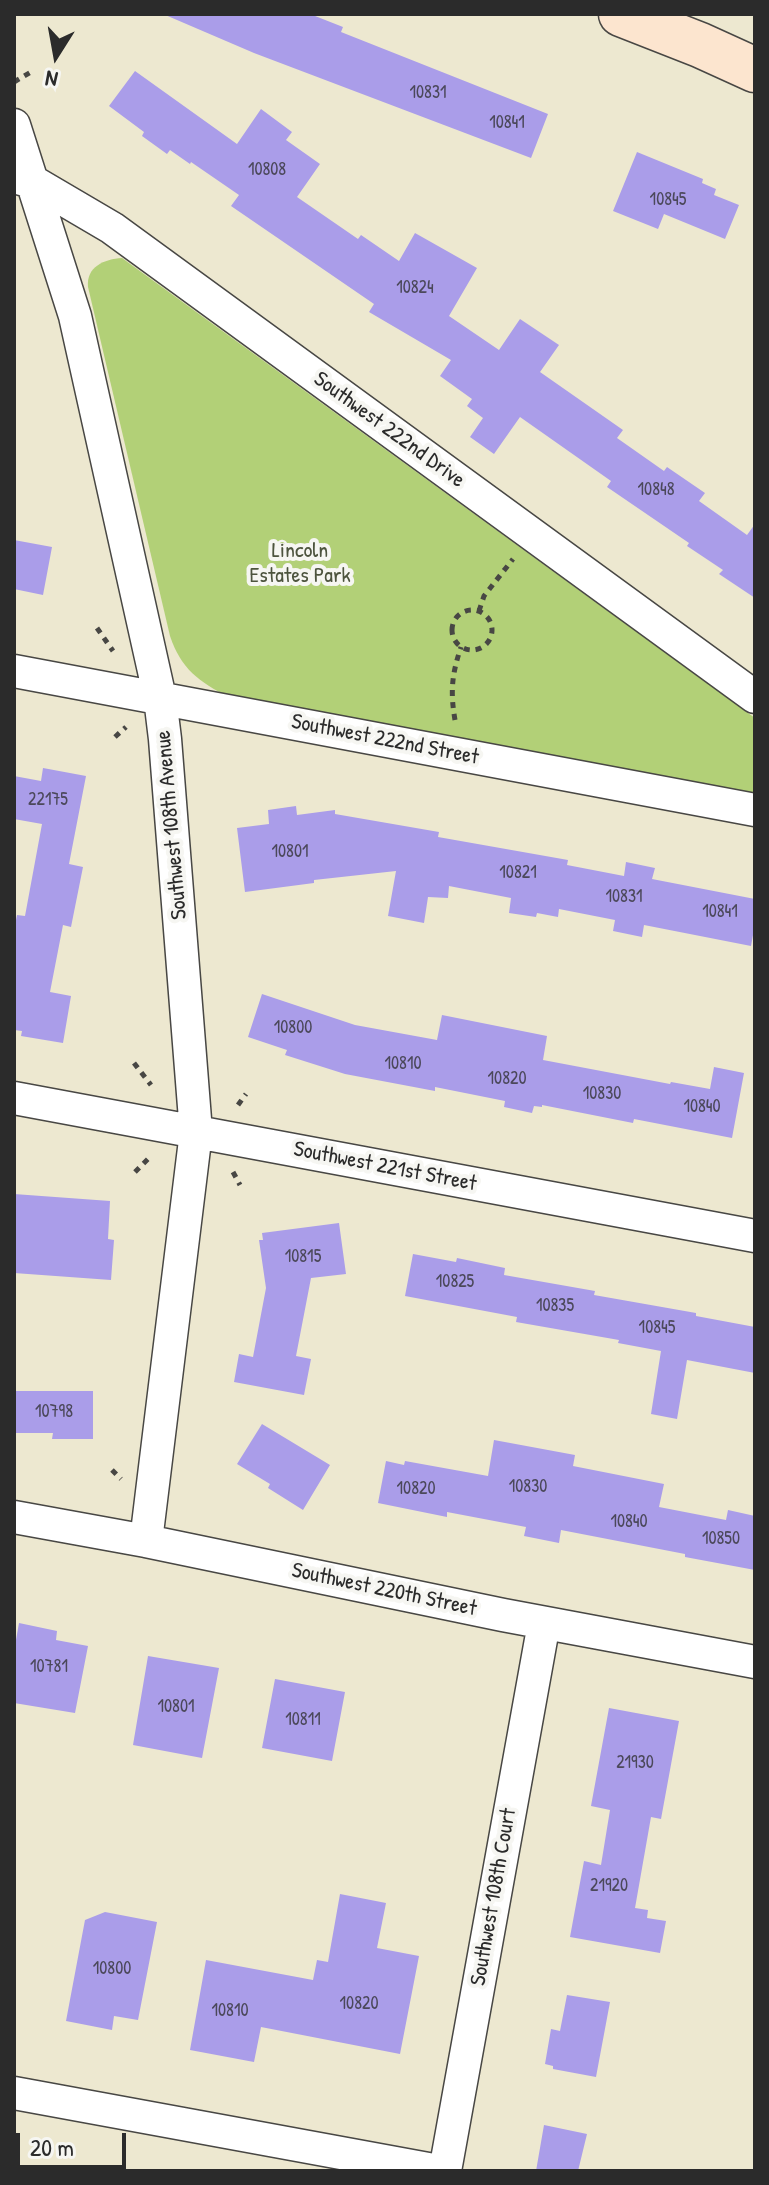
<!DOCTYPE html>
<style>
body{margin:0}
#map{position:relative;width:769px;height:2185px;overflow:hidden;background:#ede8d0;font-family:"Patrick Hand",sans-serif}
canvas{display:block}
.frame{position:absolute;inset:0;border:16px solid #2b2b2b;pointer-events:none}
.north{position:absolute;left:16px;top:16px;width:80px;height:80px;-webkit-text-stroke:6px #f6f6f2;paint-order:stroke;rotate:191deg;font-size:22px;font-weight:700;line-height:32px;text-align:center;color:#2b2b2b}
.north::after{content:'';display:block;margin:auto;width:28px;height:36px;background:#2b2b2b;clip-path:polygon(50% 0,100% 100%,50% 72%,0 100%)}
.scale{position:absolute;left:16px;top:2133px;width:110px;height:36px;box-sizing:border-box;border:4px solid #2b2b2b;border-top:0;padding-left:10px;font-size:24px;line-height:28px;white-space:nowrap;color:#2b2b2b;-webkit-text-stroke:6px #f6f6f2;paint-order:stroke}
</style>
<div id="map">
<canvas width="769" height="2185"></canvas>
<div class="frame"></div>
<div class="north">N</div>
<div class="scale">20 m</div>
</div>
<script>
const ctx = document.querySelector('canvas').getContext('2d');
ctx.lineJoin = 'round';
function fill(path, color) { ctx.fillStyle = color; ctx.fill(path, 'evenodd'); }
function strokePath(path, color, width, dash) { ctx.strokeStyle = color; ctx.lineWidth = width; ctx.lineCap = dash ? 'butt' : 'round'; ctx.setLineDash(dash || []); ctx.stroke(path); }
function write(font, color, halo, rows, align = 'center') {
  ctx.font = font + ' "Patrick Hand",sans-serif'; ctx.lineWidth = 8; ctx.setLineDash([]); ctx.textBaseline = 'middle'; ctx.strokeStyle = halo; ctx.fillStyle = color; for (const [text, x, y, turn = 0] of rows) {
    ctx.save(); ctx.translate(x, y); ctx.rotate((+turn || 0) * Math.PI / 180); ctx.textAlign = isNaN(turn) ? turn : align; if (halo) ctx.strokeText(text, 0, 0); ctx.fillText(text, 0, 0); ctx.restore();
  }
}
fill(new Path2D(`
 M 122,258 L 755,718 L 755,794 L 229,697 C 199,682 181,669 170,636 L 88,287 C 86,267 104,259 122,258 Z`), '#b2d077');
fill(new Path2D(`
 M 163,14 L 310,14 L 343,27 L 341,32 L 548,114 L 531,158 L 254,53 Z
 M 135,71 L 237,144 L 261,109 L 292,132 L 286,140 L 320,164 L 297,197 L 358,239 L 361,235 L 399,261 L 415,233 L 477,268 L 449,316 L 499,350 L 520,319 L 559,345 L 540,372 L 623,430 L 617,438 L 664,471 L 667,467 L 705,493 L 699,501 L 747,535 L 755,524 L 755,598 L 719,574 L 723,570 L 687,546 L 689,543 L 607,487 L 611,481 L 520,417 L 494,454 L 470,437 L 483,418 L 467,406 L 472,399 L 440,376 L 451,360 L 369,312 L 374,304 L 231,206 L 239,195 L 191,162 L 190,164 L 170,150 L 167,154 L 142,136 L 144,132 L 109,106 Z
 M 637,152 L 703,179 L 702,183 L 716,189 L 714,195 L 739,205 L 725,239 L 664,214 L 658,229 L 613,211 Z
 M 14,540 L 52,547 L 43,595 L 14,589 Z
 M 43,768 L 86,776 L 69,864 L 83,867 L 71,927 L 63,925 L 50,992 L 71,996 L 63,1043 L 21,1036 L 22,1031 L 14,1030 L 14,930 L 17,915 L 25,916 L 42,824 L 14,819 L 14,776 L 41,781 Z
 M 296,806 L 297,815 L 335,810 L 335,814 L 439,832 L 438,837 L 568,860 L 567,865 L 624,876 L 626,862 L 655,868 L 652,879 L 755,899 L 755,924 L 751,946 L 644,925 L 642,937 L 613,931 L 615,920 L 559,909 L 558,917 L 537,913 L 536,917 L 509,913 L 511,898 L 449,886 L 448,898 L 428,897 L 424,923 L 388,916 L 396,871 L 314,880 L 314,883 L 245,892 L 237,828 L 269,824 L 268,810 Z
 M 262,994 L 355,1025 L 437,1040 L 442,1015 L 547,1036 L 543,1060 L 670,1084 L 671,1082 L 710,1089 L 714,1067 L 744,1073 L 732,1138 L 634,1119 L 633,1123 L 542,1105 L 542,1107 L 534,1106 L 532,1113 L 504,1107 L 505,1101 L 435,1087 L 435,1091 L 345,1074 L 285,1055 L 287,1050 L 248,1037 Z
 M 14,1194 L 110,1201 L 108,1239 L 114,1240 L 111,1280 L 14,1273 Z
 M 339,1223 L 346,1274 L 311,1278 L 296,1356 L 311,1359 L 304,1395 L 234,1382 L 239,1354 L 253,1357 L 266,1288 L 259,1240 L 263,1240 L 262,1233 Z
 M 413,1254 L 456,1262 L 457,1258 L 505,1268 L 504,1275 L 595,1291 L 594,1295 L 696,1313 L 696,1316 L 755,1327 L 755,1373 L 687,1360 L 677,1419 L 651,1414 L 661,1351 L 618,1343 L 619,1340 L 516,1322 L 517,1317 L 405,1296 Z
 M 14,1391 L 93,1391 L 93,1439 L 52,1439 L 53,1433 L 14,1433 Z
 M 262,1424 L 330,1465 L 303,1510 L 268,1488 L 270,1484 L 237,1464 Z
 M 494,1440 L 575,1455 L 573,1466 L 664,1484 L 659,1507 L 726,1520 L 728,1510 L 755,1516 L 755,1570 L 685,1557 L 685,1554 L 561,1530 L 559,1543 L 524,1536 L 526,1527 L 447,1512 L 447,1517 L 378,1503 L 386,1461 L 404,1465 L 405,1461 L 488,1476 Z
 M 19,1623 L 57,1631 L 56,1640 L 88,1646 L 75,1713 L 14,1703 L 14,1651 Z
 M 148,1656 L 219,1668 L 202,1758 L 133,1745 Z
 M 275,1679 L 345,1692 L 332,1761 L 262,1748 Z
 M 609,1708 L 679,1721 L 661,1819 L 651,1817 L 635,1908 L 648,1910 L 647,1918 L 666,1921 L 660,1953 L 570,1937 L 584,1861 L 601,1865 L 610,1810 L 591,1806 Z
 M 340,1894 L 386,1903 L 377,1948 L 419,1956 L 400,2054 L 261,2027 L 254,2062 L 190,2050 L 206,1960 L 313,1980 L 317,1960 L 328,1962 Z
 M 105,1912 L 157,1922 L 138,2020 L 114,2016 L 112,2030 L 66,2021 L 85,1920 Z
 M 567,1995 L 610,2002 L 596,2077 L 553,2069 L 553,2066 L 545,2064 L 551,2029 L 560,2031 Z
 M 544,2125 L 587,2134 L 578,2171 L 536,2171 Z`), '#aa9de9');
const street = new Path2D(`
 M 14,125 L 75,316 L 160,698 L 165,739 L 196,1132 L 146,1541
 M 21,179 L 32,181 L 112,228 L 755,697
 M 14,671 L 755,810
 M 14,1098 L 755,1236
 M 14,1517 L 146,1541 L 503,1615 L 755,1662
 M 14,2093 L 439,2171
 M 445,2171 L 544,1623`);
const secondary = new Path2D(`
 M 621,14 L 700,45 L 755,70`);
strokePath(street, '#484744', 35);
strokePath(secondary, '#484744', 47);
strokePath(new Path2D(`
 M 14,82 L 31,72
 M452 630a20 20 0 1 1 40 0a20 20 0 1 1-40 0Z
 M 479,611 L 484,596 L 513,559
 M 97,628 L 113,651
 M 455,720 C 450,691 452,674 461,647
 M 115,737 L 126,727
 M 134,1063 L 151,1085
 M 238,1105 L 246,1094
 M 135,1172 L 148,1159
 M 233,1172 L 240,1185
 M 112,1470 L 121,1479`), '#484744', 5, [6, 6]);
strokePath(street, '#fff', 32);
strokePath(secondary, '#fce5cf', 44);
write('18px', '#4b485a', null, [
 ["10831",428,93],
 ["10841",507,123],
 ["10808",267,170],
 ["10845",668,200],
 ["10824",415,288],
 ["10848",656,490],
 ["22175",48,800],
 ["10801",290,852],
 ["10821",518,873],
 ["10831",624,897],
 ["10841",720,912],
 ["10800",293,1028],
 ["10810",403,1064],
 ["10820",507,1079],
 ["10830",602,1094],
 ["10840",702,1107],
 ["10815",303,1257],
 ["10825",455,1282],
 ["10835",555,1306],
 ["10845",657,1328],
 ["10798",54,1412],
 ["10830",528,1487],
 ["10820",416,1489],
 ["10840",629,1522],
 ["10850",721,1539],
 ["10781",49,1667],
 ["10801",176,1707],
 ["10811",303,1720],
 ["21930",635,1763],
 ["21920",609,1886],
 ["10800",112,1969],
 ["10820",359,2004],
 ["10810",230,2011]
]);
write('22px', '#2b2b2b', '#f6f6f2', [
 ["Southwest 222nd Drive",389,430,36],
 ["Southwest 222nd Street",385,740,11],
 ["Southwest 108th Avenue",172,825,-95],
 ["Southwest 221st Street",385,1167,11],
 ["Southwest 220th Street",384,1590,12],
 ["Southwest 108th Court",494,1897,-80]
]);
write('22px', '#4d543e', '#f6f6f2', [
 ["Lincoln",300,551],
 ["Estates Park",300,576]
]);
</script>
